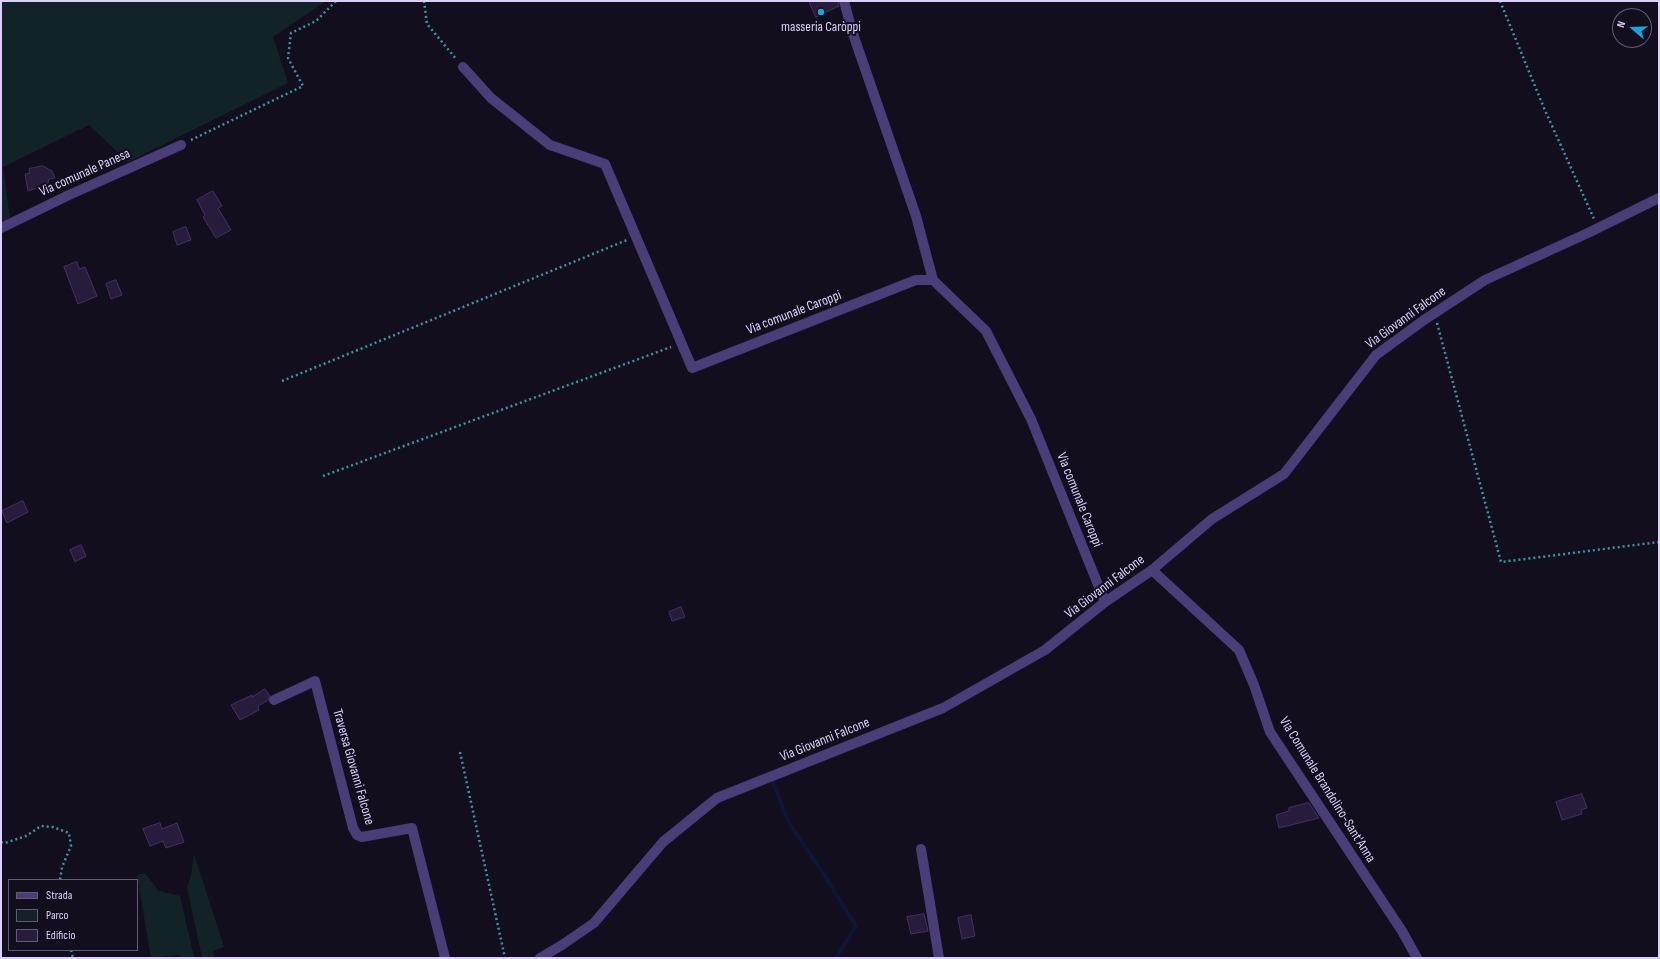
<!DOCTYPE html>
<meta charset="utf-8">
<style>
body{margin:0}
#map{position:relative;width:1660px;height:959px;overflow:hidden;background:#130e1d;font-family:"Sofia Sans Condensed",sans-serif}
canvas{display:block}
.frame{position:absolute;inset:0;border:2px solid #dccffa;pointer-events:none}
.legend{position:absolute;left:8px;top:879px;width:130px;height:72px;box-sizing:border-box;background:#130e1d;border:1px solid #635b75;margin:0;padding:5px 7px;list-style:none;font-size:12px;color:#dccffa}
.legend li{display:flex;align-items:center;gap:8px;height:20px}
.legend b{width:20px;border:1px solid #635b75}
.north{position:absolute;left:1612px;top:8px;width:40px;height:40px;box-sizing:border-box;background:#130e1d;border:1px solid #635b75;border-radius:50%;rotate:289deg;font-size:11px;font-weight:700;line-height:16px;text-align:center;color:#dccffa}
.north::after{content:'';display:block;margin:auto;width:14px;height:18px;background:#15a5e0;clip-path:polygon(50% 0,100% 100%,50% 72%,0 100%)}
</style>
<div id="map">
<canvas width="1660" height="959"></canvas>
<div class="frame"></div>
<ul class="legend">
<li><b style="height:5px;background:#4a3d78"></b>Strada</li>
<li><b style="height:11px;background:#112327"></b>Parco</li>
<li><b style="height:11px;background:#281c3c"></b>Edificio</li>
</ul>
<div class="north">N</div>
</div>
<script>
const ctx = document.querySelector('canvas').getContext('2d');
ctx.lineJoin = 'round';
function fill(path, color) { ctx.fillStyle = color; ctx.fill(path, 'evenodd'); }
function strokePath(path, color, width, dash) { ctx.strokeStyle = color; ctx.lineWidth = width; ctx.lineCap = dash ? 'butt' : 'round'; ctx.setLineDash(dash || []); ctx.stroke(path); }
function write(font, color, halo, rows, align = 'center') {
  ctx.font = font + ' "Sofia Sans Condensed",sans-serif'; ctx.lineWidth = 4; ctx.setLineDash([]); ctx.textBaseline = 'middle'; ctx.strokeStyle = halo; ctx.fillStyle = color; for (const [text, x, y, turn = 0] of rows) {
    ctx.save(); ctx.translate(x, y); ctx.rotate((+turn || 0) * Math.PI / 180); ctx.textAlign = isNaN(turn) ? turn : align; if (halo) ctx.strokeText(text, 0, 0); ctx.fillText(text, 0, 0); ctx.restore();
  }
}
fill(new Path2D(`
 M 1,1 L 326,1 L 273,37 L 288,83 L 128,162 L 89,125 L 3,167 L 10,218 L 1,222 Z
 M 194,854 L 224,947 L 213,951 L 214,958 L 202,958 L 187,888 L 191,875 Z
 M 145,873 L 159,891 L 180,896 L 194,957 L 180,958 L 179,955 L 151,958 L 137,875 Z`), '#112327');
strokePath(new Path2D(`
 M 773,782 L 789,823 L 823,873 L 856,926 L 836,958`), '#0d1437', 4);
const building = new Path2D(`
 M 809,1 L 838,1 L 839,6 L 816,17 Z
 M 43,166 L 52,171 L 55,178 L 49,179 L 46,190 L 37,188 L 28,191 L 25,174 L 30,173 L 29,169 Z
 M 213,191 L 222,206 L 218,208 L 231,230 L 216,238 L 203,217 L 205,215 L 197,200 Z
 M 186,227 L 191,240 L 177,245 L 173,232 Z
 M 77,262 L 79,269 L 85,267 L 97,296 L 78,304 L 64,267 Z
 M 116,280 L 122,295 L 111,299 L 106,284 Z
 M 23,501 L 28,512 L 7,523 L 2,511 Z
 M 81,545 L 86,556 L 75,562 L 70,550 Z
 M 681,607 L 685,617 L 672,621 L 669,612 Z
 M 265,689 L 270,696 L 268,700 L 258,706 L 259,710 L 240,720 L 231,705 L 252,695 L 252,697 Z
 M 1582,794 L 1587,808 L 1581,810 L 1582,814 L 1562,820 L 1556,802 Z
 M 1309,803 L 1319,818 L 1279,828 L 1276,815 L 1289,811 L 1289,808 Z
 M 160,823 L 162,829 L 177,823 L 184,842 L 166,848 L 163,841 L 150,846 L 143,829 Z
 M 924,914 L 928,931 L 911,934 L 907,917 Z
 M 971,915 L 975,936 L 962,939 L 958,918 Z`);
fill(building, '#281c3c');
strokePath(building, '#453066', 1);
strokePath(new Path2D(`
 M 424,1 L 427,24 L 457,60
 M 1500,1 L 1544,108 L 1594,219
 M 191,140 L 303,86 L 288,58 L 291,33 L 316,21 L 336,1
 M 1437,323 L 1501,562 L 1659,542
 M 282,381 L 627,240
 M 323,476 L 671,347
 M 460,752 L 505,958
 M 1,842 L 5,843 L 26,836 L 41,826 L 53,827 L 69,833 L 71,846 L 62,867 L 60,880
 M 71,950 L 73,958`), '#3897a5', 2.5, [2, 3]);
strokePath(new Path2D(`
 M 844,1 L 852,31 L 916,216 L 933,280
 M 463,67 L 491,98 L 550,145 L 605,164 L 692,368 L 916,280 L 933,280 L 986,331 L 1031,419 L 1105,602
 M 1,228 L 69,195 L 181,145
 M 1152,570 L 1239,650 L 1254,685 L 1270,732 L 1402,931 L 1417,958
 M 274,700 L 315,681 L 353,828 L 357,835 L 362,837 L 412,828 L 445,958
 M 921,849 L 939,958
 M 540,958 L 562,945 L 594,923 L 663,842 L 717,798 L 943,708 L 1045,650 L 1105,602 L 1152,570 L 1212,519 L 1284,474 L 1376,355 L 1424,320 L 1485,280 L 1590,232 L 1659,198`), '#4a3d78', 10);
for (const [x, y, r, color] of [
 [821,12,4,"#15a5e0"]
]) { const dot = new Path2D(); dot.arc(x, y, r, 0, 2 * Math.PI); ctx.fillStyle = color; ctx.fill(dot); strokePath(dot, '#130e1d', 1.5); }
write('14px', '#dccffa', '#130e1d', [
 ["masseria Caròppi",821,27]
]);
write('14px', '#dccffa', '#130e1d', [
 ["Via comunale Panesa",85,173,-24],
 ["Via comunale Caroppi",794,313,-21],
 ["Via Giovanni Falcone",1406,318,-36],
 ["Via comunale Caroppi",1079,500,68],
 ["Via Giovanni Falcone",1105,587,-37],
 ["Via Giovanni Falcone",825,740,-22],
 ["Traversa Giovanni Falcone",353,767,74],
 ["Via Comunale Brandolino-Sant'Anna",1327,790,58]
]);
</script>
